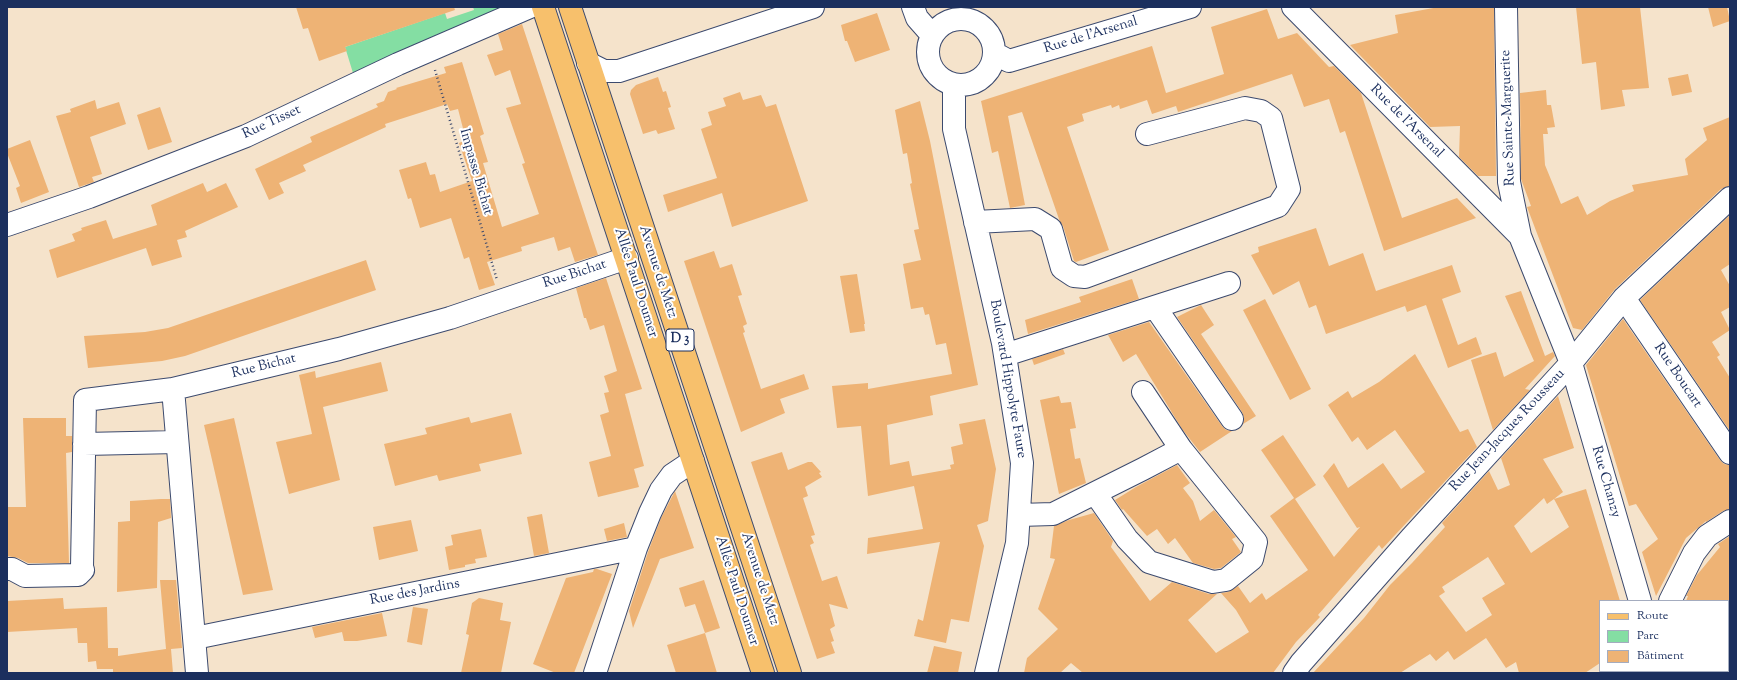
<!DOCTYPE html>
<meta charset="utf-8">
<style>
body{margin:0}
#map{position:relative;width:1737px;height:680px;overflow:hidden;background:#f5e3cb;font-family:"Sorts Mill Goudy",serif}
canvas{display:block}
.frame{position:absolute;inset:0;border:8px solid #1b2f5e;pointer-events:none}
.legend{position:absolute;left:1599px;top:600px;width:130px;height:72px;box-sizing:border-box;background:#fff;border:1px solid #a4acbf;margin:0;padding:5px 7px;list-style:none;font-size:12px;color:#1b2f5e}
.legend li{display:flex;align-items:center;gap:8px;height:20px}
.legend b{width:20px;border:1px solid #a4acbf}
</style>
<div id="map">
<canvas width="1737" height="680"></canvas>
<div class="frame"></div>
<ul class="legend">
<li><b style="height:5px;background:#f7c06c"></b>Route</li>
<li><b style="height:11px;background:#84dea3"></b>Parc</li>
<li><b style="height:11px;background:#eeb375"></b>Bâtiment</li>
</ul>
</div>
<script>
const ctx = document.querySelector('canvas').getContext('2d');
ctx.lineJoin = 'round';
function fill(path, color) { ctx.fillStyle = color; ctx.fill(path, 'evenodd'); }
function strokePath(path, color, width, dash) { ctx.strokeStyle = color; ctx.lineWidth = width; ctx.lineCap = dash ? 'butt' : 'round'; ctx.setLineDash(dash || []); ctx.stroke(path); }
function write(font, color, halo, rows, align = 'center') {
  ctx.font = font + ' "Sorts Mill Goudy",serif'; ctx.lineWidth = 4; ctx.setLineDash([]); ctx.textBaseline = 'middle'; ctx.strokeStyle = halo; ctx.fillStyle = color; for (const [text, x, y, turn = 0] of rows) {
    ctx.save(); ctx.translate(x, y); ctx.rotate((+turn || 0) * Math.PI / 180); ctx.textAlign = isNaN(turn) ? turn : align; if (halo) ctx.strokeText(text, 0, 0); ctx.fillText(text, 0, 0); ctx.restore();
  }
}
fill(new Path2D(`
 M 473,7 L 509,7 L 353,73 L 345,47 L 445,13 L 447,19 L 474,10 Z`), '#84dea3');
fill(new Path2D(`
 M 296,7 L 454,7 L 455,10 L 345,47 L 347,51 L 319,61 L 308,28 L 303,29 Z
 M 1439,7 L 1494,7 L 1496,176 L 1478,176 L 1459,157 L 1460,126 L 1430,127 L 1350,45 L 1398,33 L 1395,15 Z
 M 1576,7 L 1640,7 L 1649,88 L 1622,90 L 1625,106 L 1601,110 L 1596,62 L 1582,64 Z
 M 1708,7 L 1727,7 L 1730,21 L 1713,27 Z
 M 1267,9 L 1278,39 L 1297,33 L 1329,67 L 1334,66 L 1361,93 L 1402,218 L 1457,198 L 1476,218 L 1384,251 L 1345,131 L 1340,133 L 1329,99 L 1304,107 L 1292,74 L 1178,112 L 1176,106 L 1152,114 L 1147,100 L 1120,109 L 1119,105 L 1112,108 L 1111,105 L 1082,114 L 1084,121 L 1067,127 L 1109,250 L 1076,262 L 1074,261 L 1063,226 L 1060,222 L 1022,112 L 1008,116 L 1025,205 L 1010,208 L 998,151 L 992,153 L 981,101 L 1152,46 L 1166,93 L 1224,74 L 1211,27 Z
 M 877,13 L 890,50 L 855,62 L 847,41 L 845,41 L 841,25 Z
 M 522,24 L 598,255 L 575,262 L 570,247 L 558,251 L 554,237 L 521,247 L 522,251 L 487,262 L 495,285 L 479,290 L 469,257 L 464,259 L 451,218 L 420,228 L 411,198 L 408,199 L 399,170 L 426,162 L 430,175 L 435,174 L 440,192 L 472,181 L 459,143 L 466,140 L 458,109 L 450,111 L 447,104 L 385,124 L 386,127 L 303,165 L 306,171 L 279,183 L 284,193 L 269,200 L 255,169 L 312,142 L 310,137 L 378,107 L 376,104 L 384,101 L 388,92 L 397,89 L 396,88 L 446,73 L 444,67 L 462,62 L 484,134 L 480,136 L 488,162 L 483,163 L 502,227 L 539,214 L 522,164 L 525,163 L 506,108 L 521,104 L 510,70 L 495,76 L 487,55 L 503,50 L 498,34 Z
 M 1688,74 L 1692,92 L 1672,96 L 1668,78 Z
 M 658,77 L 663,92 L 666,91 L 671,107 L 668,108 L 675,129 L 658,134 L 656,130 L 643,134 L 630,94 L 631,90 L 636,85 Z
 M 1546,90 L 1547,105 L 1551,105 L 1555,127 L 1547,128 L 1548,134 L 1543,134 L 1545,165 L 1561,204 L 1578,196 L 1587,215 L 1610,201 L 1634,191 L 1632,185 L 1688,175 L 1685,159 L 1707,140 L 1703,128 L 1730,117 L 1730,186 L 1721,189 L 1615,289 L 1582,330 L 1573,328 L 1527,207 L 1531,206 L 1521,179 L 1520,93 Z
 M 740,92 L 743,100 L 761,95 L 766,107 L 776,104 L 808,201 L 732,227 L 722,193 L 668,212 L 663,195 L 717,178 L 701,129 L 712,125 L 708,112 L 726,106 L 723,98 Z
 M 95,100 L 97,109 L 119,102 L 126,124 L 90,137 L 102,174 L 92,177 L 94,182 L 79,187 L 56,116 L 71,112 L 70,109 Z
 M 920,101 L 930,141 L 978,385 L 930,396 L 933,415 L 887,425 L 890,465 L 909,461 L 912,476 L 951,469 L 950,465 L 954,464 L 951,447 L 963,444 L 959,424 L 985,419 L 996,469 L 988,521 L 977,525 L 984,546 L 969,622 L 951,619 L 946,643 L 914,636 L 918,619 L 923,621 L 940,542 L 867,554 L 868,538 L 923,529 L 914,486 L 868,496 L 861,426 L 837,428 L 832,386 L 868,383 L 868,389 L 952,374 L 946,343 L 936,345 L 929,314 L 925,315 L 923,307 L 911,309 L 903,264 L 921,260 L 914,230 L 919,229 L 910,184 L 912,183 L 907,153 L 903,154 L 895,110 Z
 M 160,107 L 172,142 L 148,150 L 137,115 Z
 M 30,140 L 49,192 L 21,203 L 16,188 L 20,186 L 7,153 L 7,149 Z
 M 203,183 L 207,192 L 226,183 L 238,207 L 185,231 L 187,237 L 177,240 L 182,257 L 152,266 L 146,248 L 57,278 L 49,250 L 75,241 L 72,234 L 82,230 L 81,228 L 106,220 L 113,239 L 157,225 L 151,205 Z
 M 1730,215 L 1730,264 L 1721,270 L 1730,286 L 1730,307 L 1721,312 L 1730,330 L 1712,342 L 1720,355 L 1717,357 L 1730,378 L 1730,431 L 1640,300 Z
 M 1316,228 L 1329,266 L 1363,253 L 1376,291 L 1452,265 L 1461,292 L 1442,299 L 1458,345 L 1476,337 L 1482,354 L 1448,368 L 1426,305 L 1407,312 L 1405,306 L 1326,334 L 1316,305 L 1309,308 L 1299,281 L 1273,295 L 1251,255 L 1259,252 L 1258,247 Z
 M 714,251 L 720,268 L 732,264 L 742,295 L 738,296 L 747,324 L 743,326 L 745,332 L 743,333 L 761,389 L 804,374 L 809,389 L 780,399 L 785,413 L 741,432 L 684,261 Z
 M 366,260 L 376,290 L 185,356 L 162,361 L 88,368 L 84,336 L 145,332 L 168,328 Z
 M 857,274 L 865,324 L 864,324 L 865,331 L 850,333 L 840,276 Z
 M 606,278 L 642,389 L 625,394 L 644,466 L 634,469 L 639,487 L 598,497 L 589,462 L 611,456 L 600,415 L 609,412 L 604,393 L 609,392 L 604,376 L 617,371 L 604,325 L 590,330 L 586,318 L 584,318 L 576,288 Z
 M 1132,279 L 1139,299 L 1028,334 L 1025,320 L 1081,302 L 1079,297 Z
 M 1521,291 L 1545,356 L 1553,352 L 1555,356 L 1525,389 L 1530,390 L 1493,430 L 1471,360 L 1496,352 L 1504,377 L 1534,361 L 1505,296 Z
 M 1265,299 L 1311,389 L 1290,400 L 1243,310 Z
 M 1201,305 L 1214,325 L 1201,334 L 1256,416 L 1243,424 L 1244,418 L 1242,412 L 1177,317 Z
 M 1623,319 L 1720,460 L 1724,464 L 1730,465 L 1730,509 L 1723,511 L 1706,522 L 1706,521 L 1686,538 L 1656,596 L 1642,552 L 1658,539 L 1636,504 L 1629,506 L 1586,365 Z
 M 1149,322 L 1222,426 L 1226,430 L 1232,431 L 1200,452 L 1182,429 L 1136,354 L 1123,362 L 1108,335 Z
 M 1063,349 L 1065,354 L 1034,365 L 1032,359 Z
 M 1415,354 L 1460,432 L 1468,429 L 1477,447 L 1382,549 L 1379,545 L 1318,615 L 1320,617 L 1296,642 L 1273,673 L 1083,673 L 1071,663 L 1060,673 L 1024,673 L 1027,658 L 1058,629 L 1038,609 L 1055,559 L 1050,558 L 1054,526 L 1069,520 L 1094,513 L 1113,541 L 1111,547 L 1150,601 L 1172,582 L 1209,594 L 1217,594 L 1188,620 L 1216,653 L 1249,632 L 1236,610 L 1221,593 L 1228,592 L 1238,586 L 1250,603 L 1262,593 L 1266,600 L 1308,570 L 1270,516 L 1294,498 L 1261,450 L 1283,435 L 1316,485 L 1295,499 L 1334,557 L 1360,527 L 1357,528 L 1323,476 L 1334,463 L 1348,488 L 1383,463 L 1401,489 L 1425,472 L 1395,430 L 1367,450 L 1358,437 L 1352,442 L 1328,405 L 1348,391 L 1352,398 L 1379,382 Z
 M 381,362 L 388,391 L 323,407 L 340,480 L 289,494 L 276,442 L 312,434 L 299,375 L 315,371 L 316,378 Z
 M 1059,396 L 1061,403 L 1071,402 L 1076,428 L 1070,429 L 1075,459 L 1080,458 L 1086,483 L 1059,494 L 1040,400 Z
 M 1558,396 L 1574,448 L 1543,459 L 1563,492 L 1554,499 L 1586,489 L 1620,601 L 1600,601 L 1600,663 L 1585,673 L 1519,673 L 1516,662 L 1506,668 L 1486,638 L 1454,660 L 1448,651 L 1436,661 L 1430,654 L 1400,673 L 1313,673 L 1364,618 L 1390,585 L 1412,563 L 1445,527 L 1442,523 L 1489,471 L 1498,490 L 1510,485 L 1501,458 ZM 1544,498 L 1547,504 L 1554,499 L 1569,527 L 1531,553 L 1514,526 ZM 1488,557 L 1505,584 L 1482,598 L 1492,615 L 1466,632 L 1439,596 L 1445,592 L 1442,587 Z
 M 511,413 L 522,454 L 479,464 L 481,471 L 439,481 L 437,475 L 395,486 L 384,444 L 427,434 L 425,428 L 469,417 L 471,423 Z
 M 23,418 L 66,418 L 66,436 L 72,436 L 72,452 L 66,453 L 69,563 L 28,563 L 18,558 L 7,556 L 7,507 L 26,507 Z
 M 234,418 L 273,590 L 243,595 L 204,425 Z
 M 782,452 L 788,470 L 808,462 L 812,462 L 821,472 L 819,473 L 822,477 L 805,487 L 808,496 L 803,498 L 815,535 L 811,536 L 814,543 L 810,545 L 822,581 L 837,576 L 848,609 L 829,604 L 835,626 L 830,629 L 834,641 L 831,642 L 835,653 L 817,659 L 751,462 Z
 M 1177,465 L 1190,483 L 1183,488 L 1193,501 L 1200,521 L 1214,510 L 1236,537 L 1232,539 L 1241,552 L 1221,568 L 1214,569 L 1193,563 L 1175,538 L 1168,544 L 1157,529 L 1147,536 L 1123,509 L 1122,510 L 1115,500 L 1136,487 Z
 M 675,491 L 694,548 L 660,559 L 633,628 L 629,611 L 648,552 L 661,518 Z
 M 161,499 L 170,499 L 171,518 L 158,522 L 157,588 L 117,592 L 118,522 L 130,521 L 130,501 Z
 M 542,514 L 549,553 L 534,556 L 527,517 Z
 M 411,520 L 418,551 L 379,560 L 373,527 Z
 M 624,523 L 627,537 L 607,541 L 604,529 Z
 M 481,529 L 487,557 L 475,559 L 476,563 L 465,565 L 465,567 L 449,570 L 445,547 L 453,545 L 451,535 Z
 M 1730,536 L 1730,601 L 1686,601 L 1688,596 L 1686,596 L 1697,575 L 1720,547 L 1718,544 Z
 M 594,569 L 597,569 L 612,574 L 574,673 L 556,673 L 533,664 L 566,578 L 593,572 Z
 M 160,580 L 176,580 L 182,648 L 171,649 L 173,673 L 113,673 L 113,669 L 97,669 L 96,661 L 88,662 L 87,643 L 78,643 L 77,628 L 7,632 L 7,601 L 63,598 L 64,609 L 107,607 L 108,648 L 118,648 L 118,656 L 166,649 Z
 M 704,580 L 720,628 L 705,633 L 695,604 L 685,607 L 679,588 Z
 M 479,598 L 503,603 L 500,620 L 511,622 L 501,673 L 461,673 L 469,635 L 466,634 L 472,603 Z
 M 413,607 L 428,609 L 422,645 L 407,642 Z
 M 382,613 L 387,636 L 357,641 L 344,641 L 342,632 L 315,638 L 312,627 Z
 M 705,633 L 717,673 L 676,673 L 667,645 Z
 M 934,646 L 962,652 L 958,673 L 927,673 Z`), '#eeb375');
const minor = new Path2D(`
 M 913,7 L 917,18 L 932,35
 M 1293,7 L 1520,236
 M 1506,7 L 1509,182 L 1520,236 L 1571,363 L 1640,601
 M928 52a33 33 0 1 1 66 0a33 33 0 1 1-66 0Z
 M 994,53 L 1009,61 L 1190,7
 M 588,63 L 604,71 L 619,71 L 813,7
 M 954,85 L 954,129 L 1003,343 L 1022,463 L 1017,543 L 986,673
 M 975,222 L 1035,219 L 1051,229 L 1062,268 L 1074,276 L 1085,277 L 1278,206 L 1289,189 L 1271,118 L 1261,111 L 1245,108 L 1147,134
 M 7,225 L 89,197 L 246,136 L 398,64 L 530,7
 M 1624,298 L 1730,453
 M 1155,307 L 1232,419
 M 1005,355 L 1229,283
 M 1143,392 L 1181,449
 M 84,444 L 177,442
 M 1019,515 L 1053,514 L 1143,469 L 1181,449 L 1256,542 L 1252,559 L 1226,580 L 1213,582 L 1149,562 L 1127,539 L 1095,493
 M 7,569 L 12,569 L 25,576 L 78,575 L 83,570 L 82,567 L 85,400 L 173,389
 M 1670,601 L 1694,553 L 1707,536 L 1730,521
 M 195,638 L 636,548
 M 1655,671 L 1655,673
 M 197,673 L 173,389 L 339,349 L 450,318 L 627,258
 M 595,673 L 636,548 L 650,513 L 661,490 L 672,475 L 693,461
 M 1294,673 L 1301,663 L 1411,538 L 1571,363 L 1624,298 L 1730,198
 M 1618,673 L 1621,671`);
const major = new Path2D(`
 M 543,7 L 763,673
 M 570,7 L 790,673`);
strokePath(minor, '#3c4a6e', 24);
strokePath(major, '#3c4a6e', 24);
strokePath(new Path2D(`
 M 435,70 L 497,280`), '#3c4a6e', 2.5, [1, 3]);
strokePath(minor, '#fff', 22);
strokePath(major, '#f7c06c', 22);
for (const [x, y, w] of [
 [680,340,28]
]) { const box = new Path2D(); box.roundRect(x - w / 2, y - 11, w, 22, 3); ctx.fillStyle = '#fff'; ctx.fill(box); strokePath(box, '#1b2f5e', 1); }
write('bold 13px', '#1b2f5e', null, [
 ["D 3",680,340]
]);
write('14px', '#1b2f5e', '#fff', [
 ["Rue de l'Arsenal",1091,36,-17],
 ["Rue Sainte-Marguerite",1509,118,-92],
 ["Rue de l'Arsenal",1406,122,45],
 ["Rue Tisset",272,123,-25],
 ["Impasse Bichat",475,172,74],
 ["Avenue de Metz",657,272,72],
 ["Rue Bichat",575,275,-18],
 ["Allée Paul Doumer",635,283,72],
 ["Rue Bichat",264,367,-14],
 ["Rue Boucart",1677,376,56],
 ["Boulevard Hippolyte Faure",1007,379,80],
 ["Rue Jean-Jacques Rousseau",1508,431,-47],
 ["Rue Chanzy",1605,482,74],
 ["Avenue de Metz",759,579,72],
 ["Allée Paul Doumer",736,591,72],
 ["Rue des Jardins",415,593,-11]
]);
</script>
